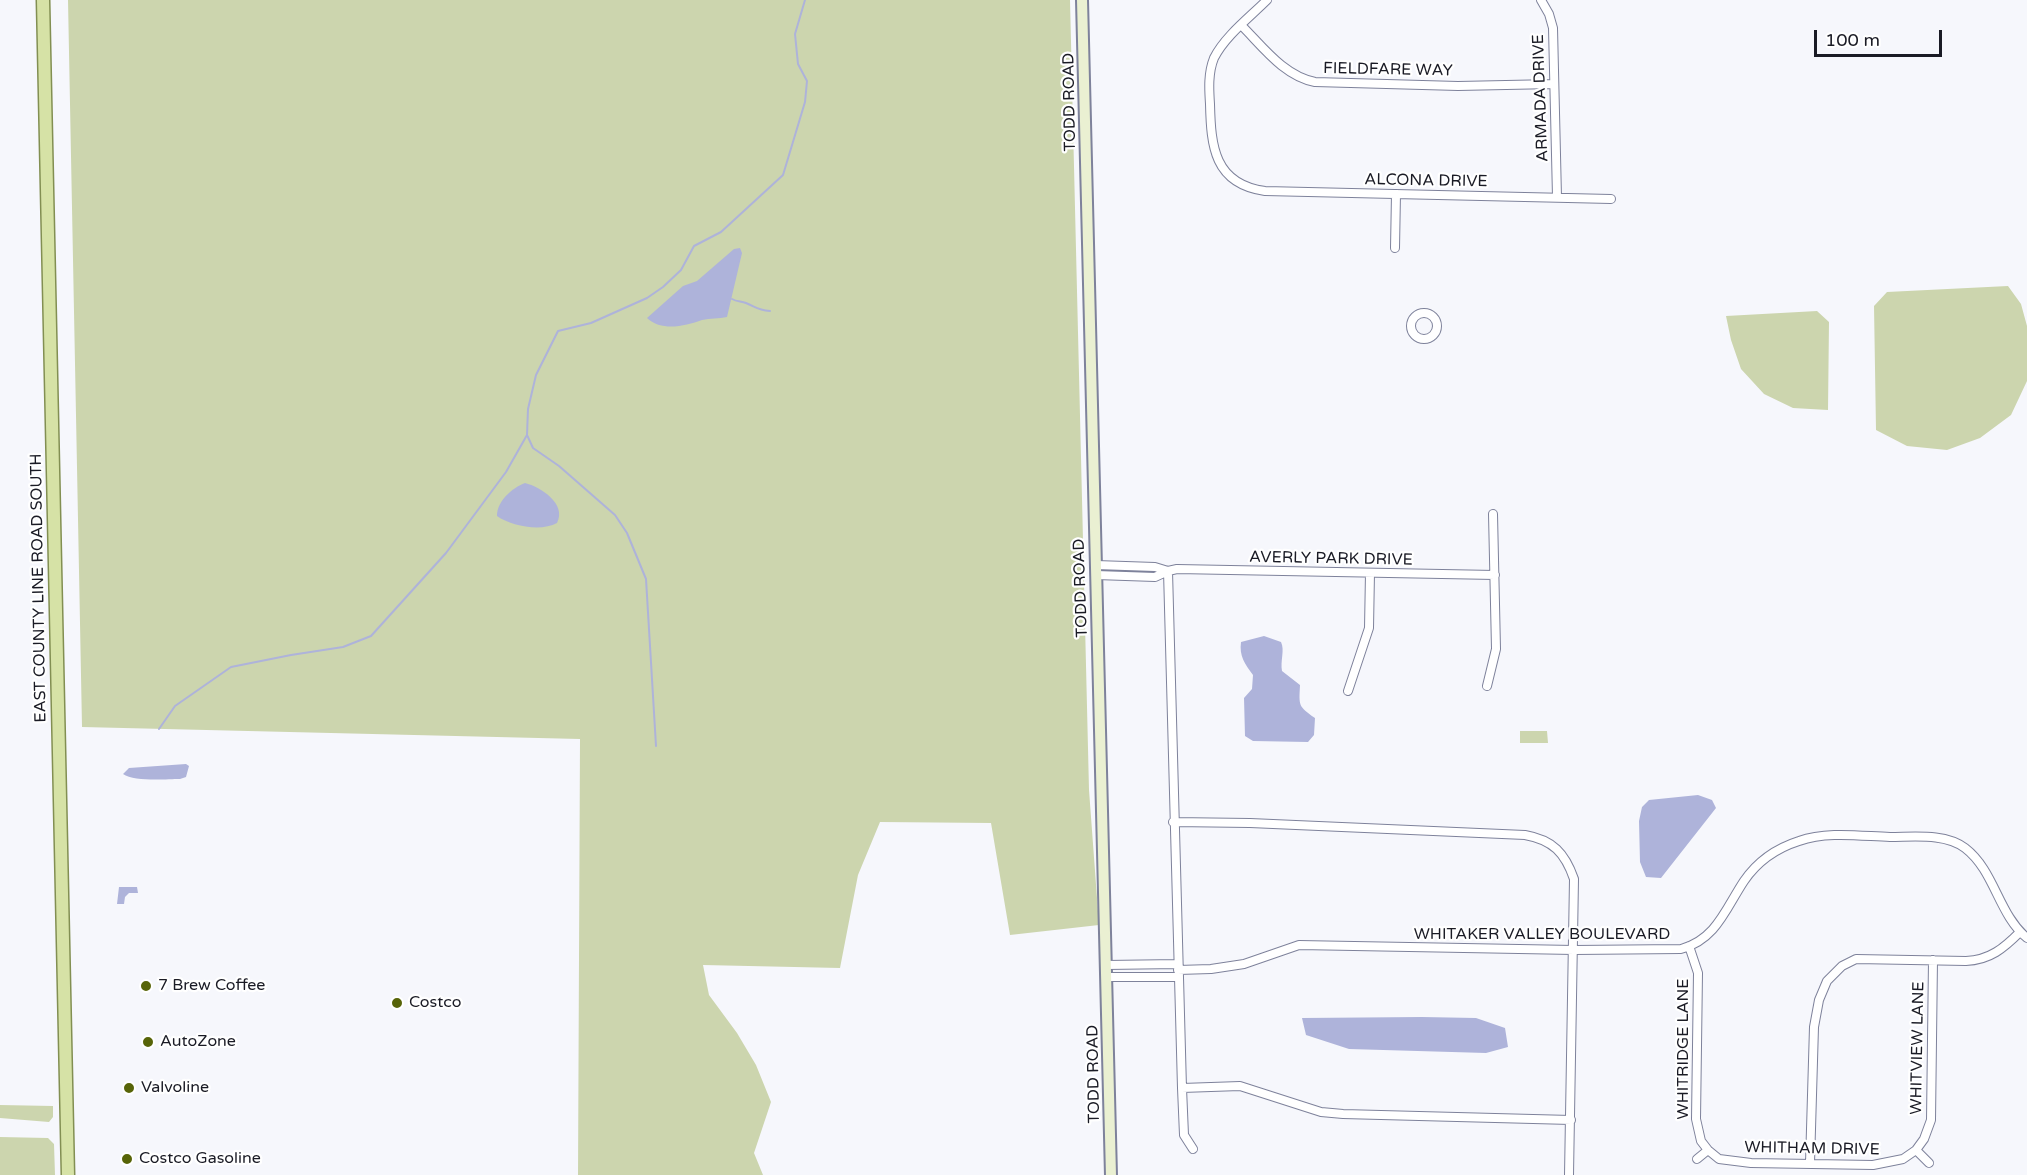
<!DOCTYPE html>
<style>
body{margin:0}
#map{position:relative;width:2027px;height:1175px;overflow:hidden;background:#f6f7fc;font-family:"Varela Round",sans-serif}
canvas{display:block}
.scale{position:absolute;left:1814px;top:30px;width:128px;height:27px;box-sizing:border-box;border:3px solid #1a1b25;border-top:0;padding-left:8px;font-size:18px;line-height:21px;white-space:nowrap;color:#1a1b25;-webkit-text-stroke:4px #fff;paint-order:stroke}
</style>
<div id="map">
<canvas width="2027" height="1175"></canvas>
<div class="scale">100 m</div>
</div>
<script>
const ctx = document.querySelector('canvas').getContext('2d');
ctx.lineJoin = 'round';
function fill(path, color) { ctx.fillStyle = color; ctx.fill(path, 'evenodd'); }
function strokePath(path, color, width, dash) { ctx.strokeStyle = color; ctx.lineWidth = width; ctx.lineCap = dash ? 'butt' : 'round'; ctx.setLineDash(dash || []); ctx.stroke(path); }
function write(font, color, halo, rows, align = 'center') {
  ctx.font = font + ' "Varela Round",sans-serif'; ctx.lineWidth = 4.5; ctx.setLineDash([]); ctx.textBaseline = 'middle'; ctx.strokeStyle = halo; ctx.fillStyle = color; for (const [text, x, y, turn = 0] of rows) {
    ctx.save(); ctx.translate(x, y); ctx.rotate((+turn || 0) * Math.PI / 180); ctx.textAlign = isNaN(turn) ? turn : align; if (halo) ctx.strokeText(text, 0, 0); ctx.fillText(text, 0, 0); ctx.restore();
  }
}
fill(new Path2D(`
 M 68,0 L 1070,0 L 1089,790 L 1099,925 L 1010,935 L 991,823 L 880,822 L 858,875 L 840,968 L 703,965 L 709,995 L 737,1033 L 756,1065 L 771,1102 L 754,1153 L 763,1175 L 578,1175 L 580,739 L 82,727 Z
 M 2008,286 L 2021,304 L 2027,326 L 2027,381 L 2011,415 L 1980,438 L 1947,450 L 1907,446 L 1876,430 L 1874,306 L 1887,292 Z
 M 1817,311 L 1829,322 L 1828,410 L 1793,408 L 1764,394 L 1741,369 L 1731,340 L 1726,316 Z
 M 1520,731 L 1547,731 L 1548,743 L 1520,743 Z
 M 0,1105 L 53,1106 L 53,1117 L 49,1122 L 0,1118 Z
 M 0,1137 L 48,1138 L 54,1144 L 55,1175 L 0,1175 Z`), '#ccd5ae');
fill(new Path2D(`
 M 740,248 L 742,253 L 727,317 C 719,319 710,318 702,320 C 685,326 662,332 647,318 L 683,286 L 697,281 L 734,249 Z
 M 525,483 C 541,487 567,504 557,523 C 541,532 511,526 497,516 C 497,501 512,488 525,483 Z
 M 1264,636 L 1281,642 C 1285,650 1280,661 1282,671 L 1300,685 C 1299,706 1298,706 1315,718 L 1314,735 L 1308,742 L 1253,741 L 1245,736 L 1244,698 L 1252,689 L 1253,675 C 1245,664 1239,656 1241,642 Z
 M 186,764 L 189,766 L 186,777 L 180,779 C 166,779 134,782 123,774 L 129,768 Z
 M 1698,795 L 1712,800 L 1716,808 L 1661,878 L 1646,877 L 1640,862 L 1639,821 L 1642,807 L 1649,800 Z
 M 119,887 L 137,887 L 138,893 L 129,893 L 125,897 L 124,904 L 117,904 Z
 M 1422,1017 L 1476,1018 L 1505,1028 L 1508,1047 L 1486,1053 L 1349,1049 L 1306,1035 L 1302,1018 Z`), '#aeb3da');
strokePath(new Path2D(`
 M 732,299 C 737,302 741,301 746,303 C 756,307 757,310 770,311
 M 159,729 L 175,706 L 231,667 L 291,655 L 343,647 L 371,636 L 446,553 L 506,472 L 527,435
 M 656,746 L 646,579 L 627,533 L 615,515 L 559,466 L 533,448 L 527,435 L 528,409 L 536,375 L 558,331 L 591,323 L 647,298 L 663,287 L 681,270 L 694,246 L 721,232 L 783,175 L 805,102 L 807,81 L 798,64 L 795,34 L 805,0`), '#aeb3da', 2);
const street = new Path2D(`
 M 1267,0 C 1250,17 1225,36 1214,58 C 1208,73 1209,89 1210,104 C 1211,146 1214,184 1265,191 L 1611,199
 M 1541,0 L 1549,14 L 1553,28 L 1557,197
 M 1242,26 C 1263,47 1284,76 1315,82 L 1458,86 L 1554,84
 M 1395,248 L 1396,194
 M1411 326a13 13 0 1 1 26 0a13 13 0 1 1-26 0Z
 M 1096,565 L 1155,567 L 1168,571 L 1155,577 L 1096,575
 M 1487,686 L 1496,649 L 1493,514
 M 1348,691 L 1369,628 L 1370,573
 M 1173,822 L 1250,823 L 1525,835 C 1553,840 1565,853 1574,879 L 1569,1175
 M 1689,946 L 1698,973 L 1696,1119 L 1701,1141 L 1708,1150 L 1719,1159 L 1751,1163 L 1873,1165 L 1903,1159 L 1916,1150 L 1924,1139 L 1931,1120 L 1933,960
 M 1106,965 L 1178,964
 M 1178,970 L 1211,969 L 1244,964 L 1299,945 L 1574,950 L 1681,949 C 1716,940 1726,908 1744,881 C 1757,862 1777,848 1799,841 C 1827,831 1860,836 1890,837 C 1914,837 1945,833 1965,848 C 1995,871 1998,914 2027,938
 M 1106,977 L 1178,977
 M 1182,1088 L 1168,571 L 1177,569 L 1495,575
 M 1193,1149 L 1184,1135 L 1182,1088 L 1240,1086 L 1321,1112 L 1343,1114 L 1571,1120
 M 1916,1150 L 1929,1163
 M 1697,1159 L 1708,1150
 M 1810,1163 L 1814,1027 L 1819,1000 L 1827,981 L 1842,966 L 1856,959 L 1966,961 C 1990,960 2004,948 2020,932`);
const secondary = new Path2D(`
 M 1082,0 L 1111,1175`);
const primary = new Path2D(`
 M 43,0 L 68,1175`);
strokePath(street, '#7e829b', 10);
strokePath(secondary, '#7e829b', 14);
strokePath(primary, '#828f52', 15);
strokePath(street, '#fff', 8);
strokePath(secondary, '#eaf0d2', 10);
strokePath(primary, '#d6e2a6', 12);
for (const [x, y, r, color] of [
 [146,986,6,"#576408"],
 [397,1003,6,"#576408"],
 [148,1042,6,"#576408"],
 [129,1088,6,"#576408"],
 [127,1159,6,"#576408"]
]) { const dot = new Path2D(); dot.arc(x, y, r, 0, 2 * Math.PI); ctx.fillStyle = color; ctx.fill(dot); strokePath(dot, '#fff', 2); }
write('16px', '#1a1b25', '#fff', [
 ["FIELDFARE WAY",1388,70,1],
 ["ARMADA DRIVE",1541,98,-92],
 ["TODD ROAD",1070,102,-91],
 ["ALCONA DRIVE",1426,181,1],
 ["AVERLY PARK DRIVE",1331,559,1],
 ["EAST COUNTY LINE ROAD SOUTH",39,588,-91],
 ["TODD ROAD",1081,588,-92],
 ["WHITAKER VALLEY BOULEVARD",1542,935],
 ["WHITVIEW LANE",1918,1048,-89],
 ["WHITRIDGE LANE",1684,1049,-90],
 ["TODD ROAD",1094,1074,-91],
 ["WHITHAM DRIVE",1812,1149,1]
]);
write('16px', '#1a1b25', '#fff', [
 ["7 Brew Coffee",158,986],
 ["Costco",409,1003],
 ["AutoZone",160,1042],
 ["Valvoline",141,1088],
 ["Costco Gasoline",139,1159]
], 'left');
</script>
